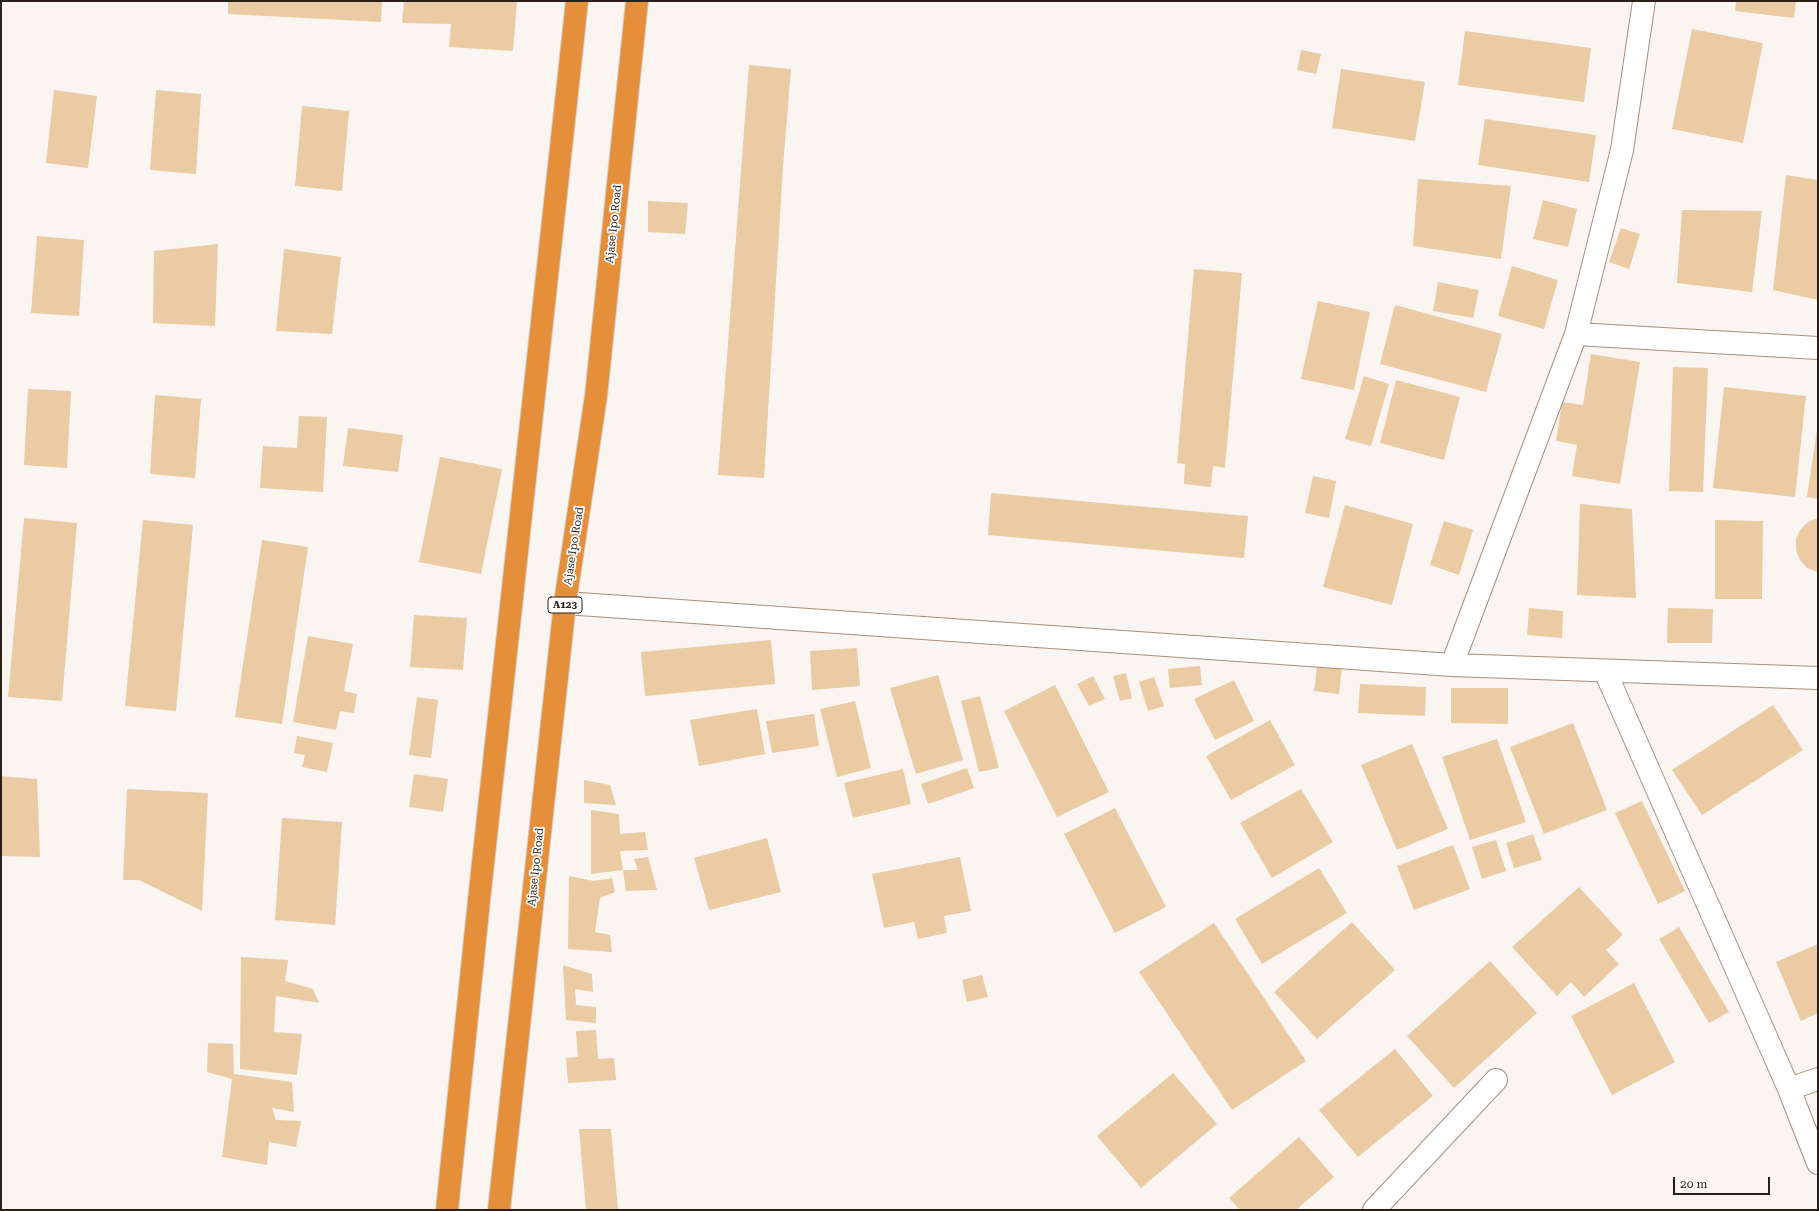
<!DOCTYPE html>
<style>
body{margin:0}
#map{position:relative;width:1819px;height:1211px;overflow:hidden;background:#fbf5f1;font-family:"Roboto Serif",serif}
canvas{display:block}
.frame{position:absolute;inset:0;border:2px solid #2a2019;pointer-events:none}
.scale{position:absolute;left:1673px;top:1177px;width:97px;height:18px;box-sizing:border-box;border:2px solid #2a2019;border-top:0;padding-left:5px;font-size:12px;line-height:14px;white-space:nowrap;color:#2a2019;-webkit-text-stroke:3px #fff;paint-order:stroke}
</style>
<div id="map">
<canvas width="1819" height="1211"></canvas>
<div class="frame"></div>
<div class="scale">20 m</div>
</div>
<script>
const ctx = document.querySelector('canvas').getContext('2d');
ctx.lineJoin = 'round';
function fill(path, color) { ctx.fillStyle = color; ctx.fill(path, 'evenodd'); }
function strokePath(path, color, width, dash) { ctx.strokeStyle = color; ctx.lineWidth = width; ctx.lineCap = dash ? 'butt' : 'round'; ctx.setLineDash(dash || []); ctx.stroke(path); }
function write(font, color, halo, rows, align = 'center') {
  ctx.font = font + ' "Roboto Serif",serif'; ctx.lineWidth = 3.5; ctx.setLineDash([]); ctx.textBaseline = 'middle'; ctx.strokeStyle = halo; ctx.fillStyle = color; for (const [text, x, y, turn = 0] of rows) {
    ctx.save(); ctx.translate(x, y); ctx.rotate((+turn || 0) * Math.PI / 180); ctx.textAlign = isNaN(turn) ? turn : align; if (halo) ctx.strokeText(text, 0, 0); ctx.fillText(text, 0, 0); ctx.restore();
  }
}
fill(new Path2D(`
 M 228,1 L 382,1 L 381,22 L 228,14 Z
 M 404,1 L 517,1 L 513,51 L 449,47 L 451,24 L 402,23 Z
 M 1736,1 L 1796,1 L 1794,18 L 1735,11 Z
 M 1692,29 L 1763,43 L 1743,143 L 1672,129 Z
 M 1465,31 L 1591,48 L 1584,102 L 1458,85 Z
 M 1301,50 L 1321,54 L 1316,74 L 1297,70 Z
 M 749,65 L 791,69 L 783,167 L 764,478 L 718,475 Z
 M 1341,69 L 1425,82 L 1415,141 L 1332,128 Z
 M 54,90 L 97,96 L 88,168 L 46,163 Z
 M 156,90 L 201,94 L 196,174 L 150,170 Z
 M 302,106 L 349,111 L 342,191 L 295,186 Z
 M 1485,119 L 1596,135 L 1589,182 L 1478,165 Z
 M 1786,175 L 1818,180 L 1818,300 L 1773,290 Z
 M 1418,179 L 1511,186 L 1501,259 L 1413,246 Z
 M 1543,200 L 1577,209 L 1568,247 L 1533,239 Z
 M 648,201 L 688,203 L 685,234 L 648,232 Z
 M 1682,210 L 1762,211 L 1752,292 L 1677,283 Z
 M 1621,228 L 1640,234 L 1629,269 L 1609,262 Z
 M 37,236 L 84,240 L 79,316 L 31,313 Z
 M 218,244 L 215,326 L 153,323 L 154,251 Z
 M 284,249 L 341,257 L 332,334 L 276,331 Z
 M 1512,266 L 1558,280 L 1544,329 L 1498,316 Z
 M 1194,269 L 1242,273 L 1225,468 L 1213,466 L 1211,487 L 1184,484 L 1185,464 L 1177,463 Z
 M 1438,282 L 1479,290 L 1473,318 L 1433,311 Z
 M 1318,301 L 1370,312 L 1354,390 L 1301,379 Z
 M 1395,305 L 1502,334 L 1486,392 L 1380,364 Z
 M 1591,354 L 1640,362 L 1620,484 L 1572,476 L 1577,445 L 1556,441 L 1562,402 L 1583,405 Z
 M 1673,367 L 1708,368 L 1703,492 L 1669,491 Z
 M 1364,376 L 1389,384 L 1371,446 L 1345,439 Z
 M 1396,380 L 1460,397 L 1444,460 L 1380,443 Z
 M 1724,387 L 1806,396 L 1795,497 L 1713,488 Z
 M 28,389 L 71,391 L 67,468 L 24,465 Z
 M 155,395 L 201,399 L 195,478 L 150,474 Z
 M 299,416 L 327,417 L 323,492 L 260,488 L 263,446 L 297,448 Z
 M 348,428 L 403,435 L 398,472 L 343,466 Z
 M 1817,430 L 1818,430 L 1818,499 L 1807,497 Z
 M 440,457 L 502,469 L 481,574 L 419,562 Z
 M 1313,476 L 1336,481 L 1329,518 L 1305,513 Z
 M 991,493 L 1248,516 L 1244,558 L 988,535 Z
 M 1580,504 L 1632,509 L 1636,598 L 1577,595 Z
 M 1345,505 L 1413,524 L 1392,605 L 1323,587 Z
 M 24,518 L 77,523 L 62,701 L 8,697 Z
 M 1818,518 L 1818,572 L 1817,572 L 1807,568 L 1800,560 L 1796,550 L 1796,539 L 1800,530 L 1808,522 Z
 M 143,520 L 193,525 L 176,711 L 125,706 Z
 M 1715,520 L 1763,521 L 1762,599 L 1715,599 Z
 M 1444,521 L 1473,530 L 1459,575 L 1430,565 Z
 M 262,540 L 308,547 L 282,724 L 235,717 Z
 M 1529,608 L 1563,611 L 1562,638 L 1527,635 Z
 M 1668,608 L 1713,609 L 1712,643 L 1667,643 Z
 M 414,615 L 467,618 L 463,670 L 410,667 Z
 M 308,636 L 353,644 L 344,691 L 357,694 L 354,713 L 340,711 L 336,730 L 293,722 Z
 M 771,640 L 775,684 L 645,696 L 641,652 Z
 M 857,648 L 860,686 L 812,690 L 810,651 Z
 M 1200,666 L 1202,685 L 1170,688 L 1168,669 Z
 M 1317,666 L 1342,668 L 1339,694 L 1314,691 Z
 M 1126,673 L 1132,698 L 1120,701 L 1113,676 Z
 M 938,675 L 963,760 L 916,774 L 890,688 Z
 M 1093,676 L 1105,699 L 1089,706 L 1077,684 Z
 M 1154,677 L 1164,706 L 1148,711 L 1139,682 Z
 M 1234,680 L 1254,721 L 1215,740 L 1194,699 Z
 M 1360,684 L 1426,687 L 1425,716 L 1358,713 Z
 M 1055,685 L 1109,792 L 1057,817 L 1004,711 Z
 M 1451,688 L 1508,688 L 1508,724 L 1451,723 Z
 M 980,696 L 999,768 L 979,772 L 961,701 Z
 M 417,697 L 438,700 L 431,758 L 409,755 Z
 M 855,701 L 871,768 L 837,777 L 820,709 Z
 M 1773,705 L 1803,750 L 1702,815 L 1672,770 Z
 M 757,709 L 765,754 L 699,766 L 690,720 Z
 M 814,714 L 819,746 L 772,753 L 766,721 Z
 M 1270,720 L 1295,765 L 1231,800 L 1206,756 Z
 M 1573,723 L 1607,810 L 1544,834 L 1510,747 Z
 M 297,736 L 333,743 L 327,772 L 302,767 L 305,755 L 294,753 Z
 M 1497,739 L 1526,822 L 1470,840 L 1442,757 Z
 M 1412,744 L 1448,829 L 1397,850 L 1361,765 Z
 M 967,768 L 974,788 L 928,804 L 921,784 Z
 M 903,769 L 911,804 L 853,818 L 844,783 Z
 M 414,774 L 448,779 L 443,812 L 409,807 Z
 M 1,776 L 37,779 L 40,857 L 1,856 Z
 M 584,780 L 610,785 L 616,805 L 584,803 Z
 M 127,789 L 208,793 L 202,911 L 139,880 L 123,880 Z
 M 1301,789 L 1333,842 L 1272,878 L 1240,823 Z
 M 1642,801 L 1685,891 L 1658,904 L 1615,813 Z
 M 1115,808 L 1166,907 L 1115,933 L 1064,834 Z
 M 591,810 L 619,814 L 620,834 L 645,832 L 648,850 L 620,851 L 623,870 L 591,874 Z
 M 282,818 L 342,822 L 335,925 L 275,920 Z
 M 1533,834 L 1542,860 L 1514,868 L 1506,843 Z
 M 767,838 L 781,892 L 709,910 L 694,858 Z
 M 1496,840 L 1506,871 L 1482,879 L 1472,847 Z
 M 1453,845 L 1470,889 L 1414,910 L 1397,866 Z
 M 648,857 L 657,890 L 626,891 L 623,870 L 638,870 L 634,859 Z
 M 960,857 L 971,911 L 944,916 L 947,933 L 918,939 L 914,922 L 884,928 L 872,874 Z
 M 1319,868 L 1347,913 L 1262,964 L 1235,919 Z
 M 569,876 L 594,881 L 612,878 L 615,892 L 600,898 L 595,932 L 610,935 L 612,952 L 568,949 Z
 M 1579,887 L 1623,935 L 1606,950 L 1619,964 L 1584,997 L 1571,982 L 1557,996 L 1512,947 Z
 M 1352,922 L 1395,970 L 1317,1039 L 1274,992 Z
 M 1214,923 L 1306,1061 L 1232,1110 L 1139,972 Z
 M 1679,927 L 1729,1012 L 1709,1023 L 1659,939 Z
 M 1818,944 L 1818,1013 L 1801,1021 L 1776,962 Z
 M 241,957 L 288,960 L 285,981 L 313,989 L 319,1003 L 276,996 L 274,1032 L 302,1034 L 297,1075 L 240,1069 Z
 M 1490,961 L 1537,1013 L 1454,1088 L 1407,1036 Z
 M 563,965 L 592,974 L 593,992 L 575,989 L 576,1005 L 596,1007 L 596,1023 L 566,1020 Z
 M 982,975 L 988,997 L 967,1002 L 962,980 Z
 M 1634,983 L 1675,1062 L 1612,1095 L 1571,1016 Z
 M 596,1030 L 598,1059 L 614,1058 L 616,1080 L 568,1083 L 566,1058 L 578,1057 L 576,1031 Z
 M 208,1043 L 233,1044 L 234,1074 L 292,1082 L 294,1112 L 272,1108 L 276,1120 L 301,1121 L 296,1147 L 269,1142 L 267,1165 L 222,1157 L 232,1079 L 207,1072 Z
 M 1395,1049 L 1433,1096 L 1358,1157 L 1319,1110 Z
 M 1173,1073 L 1217,1124 L 1141,1188 L 1097,1136 Z
 M 579,1129 L 611,1129 L 618,1210 L 586,1210 Z
 M 1299,1137 L 1334,1177 L 1296,1210 L 1240,1210 L 1229,1198 Z`), '#eacba4');
const street = new Path2D(`
 M 1576,334 L 1818,348
 M 565,603 L 1452,665 L 1818,678
 M 1452,665 L 1576,334 L 1622,150 L 1644,1
 M 1605,671 L 1789,1089 L 1818,1163
 M 1789,1089 L 1818,1079
 M 1374,1210 L 1496,1080`);
const highway = new Path2D(`
 M 447,1210 L 480,891 L 577,1
 M 499,1210 L 565,603 L 596,396 L 637,1`);
strokePath(street, '#a98e7c', 24);
strokePath(highway, '#d4d2d1', 24);
strokePath(street, '#fff', 22);
strokePath(highway, '#e58f3b', 22);
for (const [x, y, w] of [
 [565,605,34]
]) { const box = new Path2D(); box.roundRect(x - w / 2, y - 8, w, 16, 3); ctx.fillStyle = '#fff'; ctx.fill(box); strokePath(box, '#2a2019', 1); }
write('bold 10px', '#2a2019', null, [
 ["A123",565,605]
]);
write('11px', '#2a2019', '#fff', [
 ["Ajase Ipo Road",614,224,-84],
 ["Ajase Ipo Road",574,546,-81],
 ["Ajase Ipo Road",536,867,-84]
]);
</script>
